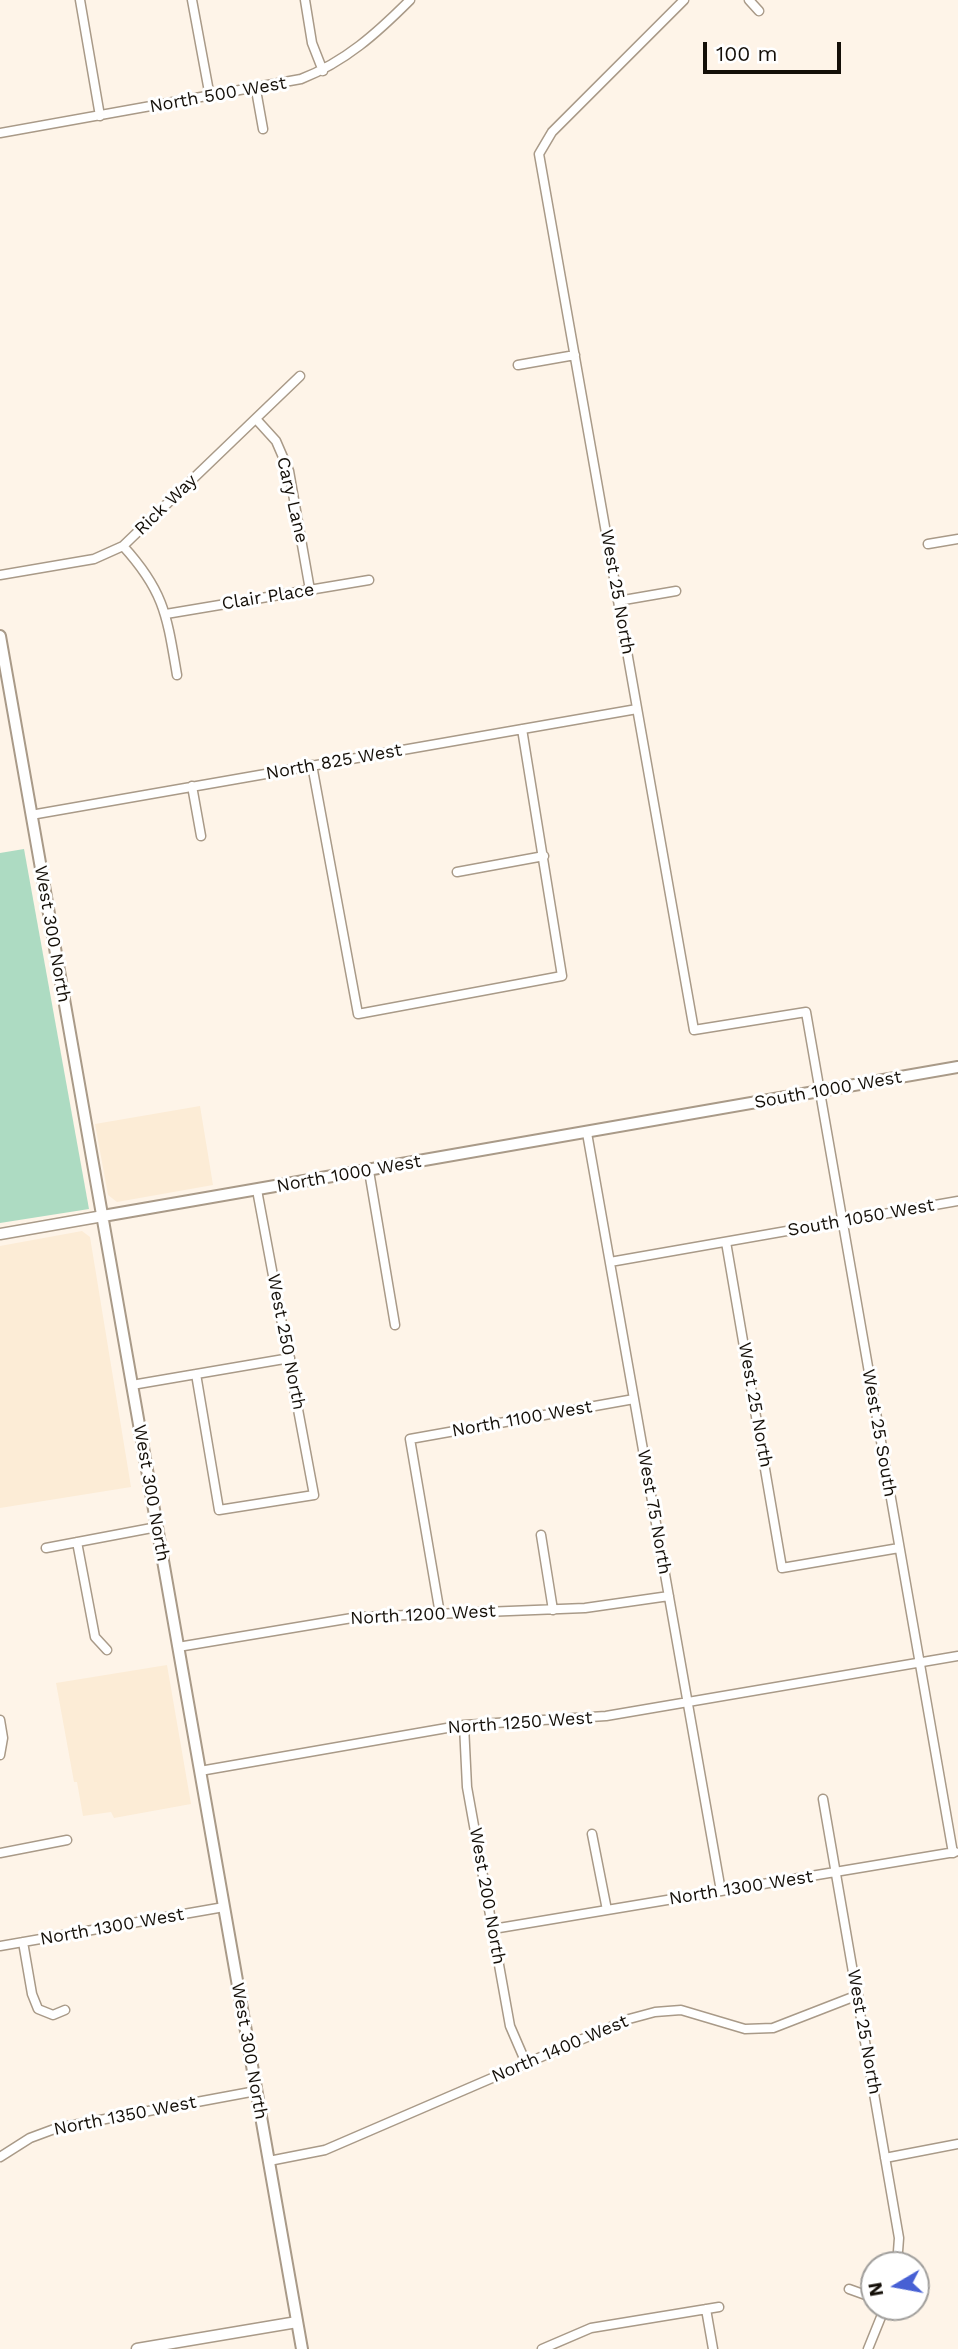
<!DOCTYPE html>
<style>
body{margin:0}
#map{position:relative;width:958px;height:2349px;overflow:hidden;background:#fef4e8;font-family:"Work Sans",sans-serif}
canvas{display:block}
.north{position:absolute;left:860px;top:2251px;width:70px;height:70px;box-sizing:border-box;background:#fff;border:2px solid #a19f9c;border-radius:50%;rotate:260deg;font-size:19px;font-weight:700;line-height:28px;text-align:center;color:#140f08}
.north::after{content:'';display:block;margin:auto;width:24px;height:32px;background:#4760d4;clip-path:polygon(50% 0,100% 100%,50% 72%,0 100%)}
.scale{position:absolute;left:703px;top:42px;width:138px;height:32px;box-sizing:border-box;border:4px solid #140f08;border-top:0;padding-left:9px;font-size:21px;line-height:24px;white-space:nowrap;color:#140f08;-webkit-text-stroke:5px #fff;paint-order:stroke}
</style>
<div id="map">
<canvas width="958" height="2349"></canvas>
<div class="north">N</div>
<div class="scale">100 m</div>
</div>
<script>
const ctx = document.querySelector('canvas').getContext('2d');
ctx.lineJoin = 'round';
function fill(path, color) { ctx.fillStyle = color; ctx.fill(path, 'evenodd'); }
function strokePath(path, color, width, dash) { ctx.strokeStyle = color; ctx.lineWidth = width; ctx.lineCap = dash ? 'butt' : 'round'; ctx.setLineDash(dash || []); ctx.stroke(path); }
function write(font, color, halo, rows, align = 'center') {
  ctx.font = font + ' "Work Sans",sans-serif'; ctx.lineWidth = 6; ctx.setLineDash([]); ctx.textBaseline = 'middle'; ctx.strokeStyle = halo; ctx.fillStyle = color; for (const [text, x, y, turn = 0] of rows) {
    ctx.save(); ctx.translate(x, y); ctx.rotate((+turn || 0) * Math.PI / 180); ctx.textAlign = isNaN(turn) ? turn : align; if (halo) ctx.strokeText(text, 0, 0); ctx.fillText(text, 0, 0); ctx.restore();
  }
}
fill(new Path2D(`
 M 200,1106 L 213,1185 L 117,1202 L 108,1195 L 95,1124 Z
 M 82,1231 L 90,1237 L 131,1487 L 0,1508 L 0,1246 Z
 M 167,1665 L 191,1804 L 114,1818 L 111,1812 L 83,1816 L 77,1782 L 74,1782 L 56,1683 Z`), '#fcecd6');
fill(new Path2D(`
 M 24,849 L 89,1209 L 0,1223 L 0,853 Z`), '#addbc2');
const minor = new Path2D(`
 M 80,0 L 100,116
 M 192,0 L 210,97
 M 305,0 L 312,43 L 323,71
 M 684,0 L 552,132 L 539,154 L 694,1030 L 806,1012 L 953,1853
 M 749,0 L 759,11
 M 256,90 L 263,129
 M 0,133 L 301,79 C 345,62 377,33 410,0
 M 518,365 L 575,355
 M 256,419 L 276,441 L 289,471 L 310,590
 M 928,544 L 958,539
 M 123,546 C 165,592 167,617 177,675
 M 0,575 L 94,559 L 123,546 L 300,376
 M 618,601 L 676,591
 M 166,614 L 369,580
 M 312,765 L 358,1014 L 562,976 L 522,729
 M 192,786 L 201,836
 M 31,815 L 637,709
 M 457,872 L 544,856
 M 587,1133 L 721,1891
 M 369,1171 L 395,1325
 M 726,1242 L 782,1568 L 899,1548
 M 610,1262 L 958,1201
 M 196,1374 L 219,1510 L 314,1495 L 257,1190
 M 132,1385 L 290,1358
 M 541,1535 L 553,1610
 M 77,1542 L 95,1637 L 107,1650
 M 46,1548 L 157,1527
 M 440,1614 L 410,1439 L 634,1399
 M 178,1647 L 358,1617 L 585,1608 L 669,1596
 M 0,1720 L 3,1738 L 0,1755
 M 464,1725 L 467,1787 L 510,2026 L 526,2063
 M 200,1771 L 464,1725 L 606,1716 L 958,1656
 M 823,1799 L 899,2238 L 897,2265
 M 592,1834 L 607,1910
 M 0,1853 L 67,1840
 M 493,1929 L 955,1852
 M 23,1942 L 32,1994 L 38,2009 L 53,2015 L 65,2010
 M 0,1946 L 224,1907
 M 0,2157 L 30,2138 L 57,2128 L 256,2091
 M 885,2158 L 958,2144
 M 269,2161 L 325,2150 L 629,2019 L 655,2012 L 681,2010 L 745,2029 L 773,2028 L 858,1995
 M 849,2289 L 874,2298
 M 706,2309 L 713,2349
 M 542,2349 L 591,2328 L 719,2307
 M 868,2349 L 885,2307`);
const tertiary = new Path2D(`
 M 0,1234 L 103,1216
 M 137,2349 L 297,2322`);
const secondary = new Path2D(`
 M 0,636 L 302,2349
 M 103,1216 L 958,1067`);
strokePath(minor, '#a99a88', 11);
strokePath(tertiary, '#a99a88', 13);
strokePath(secondary, '#a99a88', 14);
strokePath(minor, '#fff', 8);
strokePath(tertiary, '#fff', 10);
strokePath(secondary, '#fff', 10);
write('18px', '#140f08', '#fff', [
 ["North 500 West",218,95,-10],
 ["Cary Lane",292,500,77],
 ["Rick Way",166,505,-44],
 ["West 25 North",617,592,80],
 ["Clair Place",268,597,-9],
 ["North 825 West",334,762,-10],
 ["West 300 North",52,934,80],
 ["South 1000 West",828,1090,-10],
 ["North 1000 West",349,1174,-10],
 ["South 1050 West",861,1218,-10],
 ["West 250 North",286,1342,79],
 ["West 25 North",755,1405,80],
 ["North 1100 West",522,1419,-10],
 ["West 25 South",879,1433,80],
 ["West 300 North",151,1493,80],
 ["West 75 North",654,1512,80],
 ["North 1200 West",423,1615,-3],
 ["North 1250 West",520,1723,-4],
 ["North 1300 West",741,1888,-9],
 ["West 200 North",487,1896,80],
 ["North 1300 West",112,1927,-10],
 ["West 25 North",864,2032,80],
 ["North 1400 West",560,2049,-23],
 ["West 300 North",249,2051,80],
 ["North 1350 West",125,2116,-11]
]);
</script>
